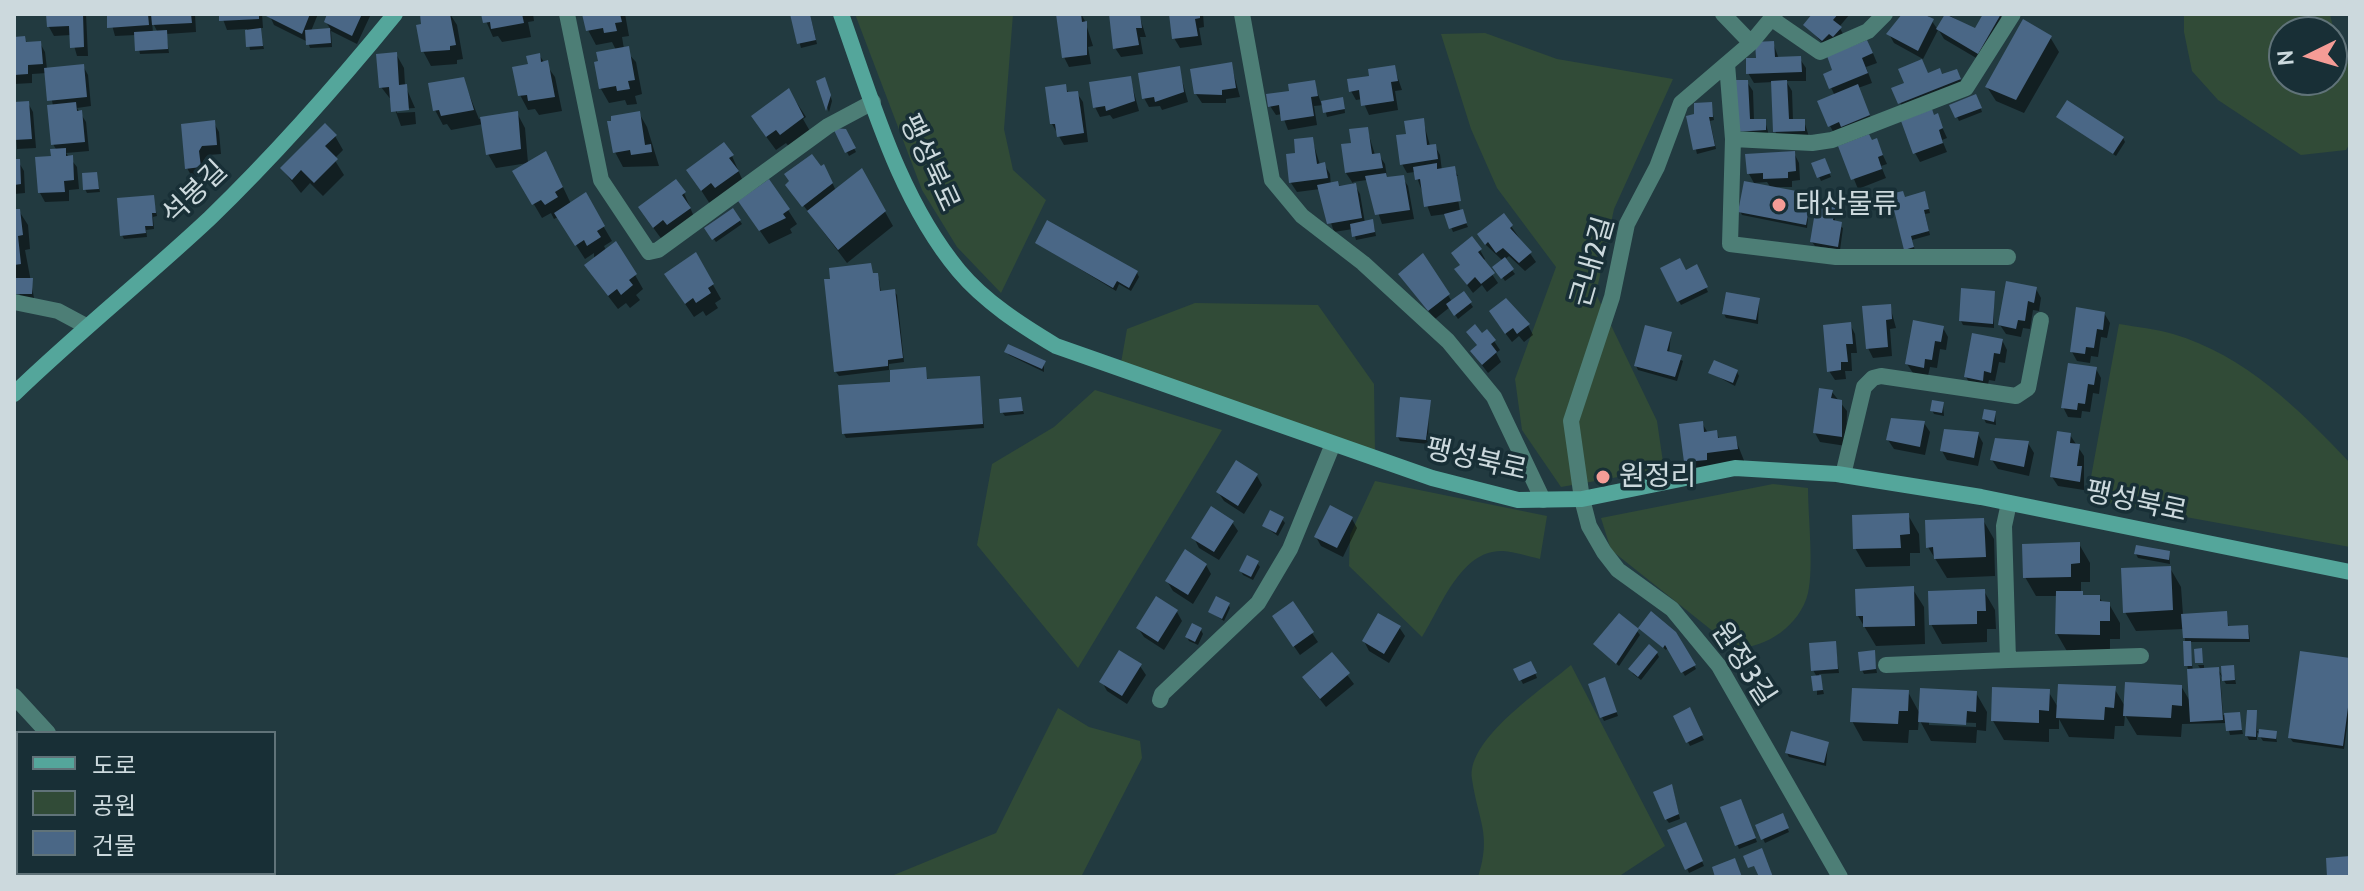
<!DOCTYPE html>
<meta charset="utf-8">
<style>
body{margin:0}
#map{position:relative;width:2364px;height:891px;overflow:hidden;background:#223a40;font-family:Cabin,"Noto Sans KR",sans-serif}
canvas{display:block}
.frame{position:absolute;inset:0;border:16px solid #ccd9dd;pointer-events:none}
.legend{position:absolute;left:16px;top:731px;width:260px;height:144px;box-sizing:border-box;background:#182f36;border:2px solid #607379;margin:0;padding:10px 14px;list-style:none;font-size:24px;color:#ccd9dd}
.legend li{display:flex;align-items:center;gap:16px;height:40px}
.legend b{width:40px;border:2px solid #607379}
.north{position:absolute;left:2268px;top:16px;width:80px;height:80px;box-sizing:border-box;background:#182f36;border:2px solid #607379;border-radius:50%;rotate:265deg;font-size:22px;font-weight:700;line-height:32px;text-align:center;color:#ccd9dd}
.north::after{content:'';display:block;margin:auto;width:28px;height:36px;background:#f59c96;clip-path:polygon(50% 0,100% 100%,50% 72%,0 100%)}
</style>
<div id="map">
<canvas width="2364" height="891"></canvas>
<div class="frame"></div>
<ul class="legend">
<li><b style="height:10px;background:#54a69b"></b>도로</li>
<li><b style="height:22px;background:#314b37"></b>공원</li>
<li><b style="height:22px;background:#4a6786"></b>건물</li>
</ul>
<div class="north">N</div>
</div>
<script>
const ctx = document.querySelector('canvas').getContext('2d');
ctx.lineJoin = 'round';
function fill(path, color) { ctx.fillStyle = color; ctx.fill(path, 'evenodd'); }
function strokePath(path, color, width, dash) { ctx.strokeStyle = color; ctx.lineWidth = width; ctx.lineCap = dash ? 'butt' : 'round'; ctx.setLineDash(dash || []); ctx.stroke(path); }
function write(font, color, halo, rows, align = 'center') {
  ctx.font = font + ' Cabin,"Noto Sans KR",sans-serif'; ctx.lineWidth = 7; ctx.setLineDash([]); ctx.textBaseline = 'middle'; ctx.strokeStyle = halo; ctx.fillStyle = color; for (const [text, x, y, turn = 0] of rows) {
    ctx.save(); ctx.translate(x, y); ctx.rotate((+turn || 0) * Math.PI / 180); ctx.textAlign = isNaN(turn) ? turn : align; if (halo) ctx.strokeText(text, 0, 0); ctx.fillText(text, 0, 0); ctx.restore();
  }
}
fill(new Path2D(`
 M 855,14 L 1013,14 L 1004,129 L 1013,170 L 1046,200 L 1001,293 L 957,247 L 922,190 Z
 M 2184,14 L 2330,14 L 2334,32 L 2350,68 L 2350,143 L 2346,150 L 2301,155 L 2218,100 L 2192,71 L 2184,32 ZM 2332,32 L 2332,80 L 2284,80 L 2284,32 Z
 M 1485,33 L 1557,59 L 1673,79 L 1614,209 L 1596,294 L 1657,421 L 1664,469 L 1561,487 L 1522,430 L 1515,379 L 1556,267 L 1497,188 L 1471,129 L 1441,34 Z
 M 1195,303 L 1318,305 L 1374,384 L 1375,453 L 1121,363 L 1127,329 Z
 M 2119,324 C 2137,327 2156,329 2173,334 C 2245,355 2300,410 2350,463 L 2350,547 L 2087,499 Z
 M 1095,390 L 1222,430 L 1078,668 L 977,545 L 992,464 L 1054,427 Z
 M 1375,481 L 1547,516 L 1540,559 C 1528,556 1515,552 1503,551 C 1461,549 1441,607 1422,637 L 1349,566 L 1350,535 Z
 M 1773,484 L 1808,488 C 1808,516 1814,568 1808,593 C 1800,626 1765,649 1734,648 L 1611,550 L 1601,518 Z
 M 1571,665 L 1665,846 L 1618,877 L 1478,877 C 1492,834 1478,821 1472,779 C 1466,739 1543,689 1571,665 Z
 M 1058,708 L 1089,727 L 1140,741 L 1142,758 L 1081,877 L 889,877 L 996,833 Z`), '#314b37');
fill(new Path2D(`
 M 49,14 L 86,14 L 88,56 L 77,56 L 71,35 L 54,36 L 49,27 Z
 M 109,14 L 195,14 L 196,32 L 166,34 L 169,53 L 140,54 L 136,35 L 115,36 ZM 152,21 L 158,33 L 153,33 Z
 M 221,14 L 262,14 L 263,28 L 259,28 L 264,49 L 250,50 L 247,29 L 227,30 Z
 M 269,14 L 318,14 L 311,31 L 331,30 L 326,22 L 330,14 L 371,14 L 357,44 L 331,31 L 332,47 L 310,48 L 308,42 L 274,25 Z
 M 431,14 L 450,14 L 457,25 L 463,59 L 457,60 L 457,64 L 431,66 L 423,51 L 424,26 Z
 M 483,14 L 533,14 L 534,21 L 528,22 L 531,37 L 502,42 L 498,36 L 493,37 Z
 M 585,14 L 625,14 L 629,36 L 622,37 L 624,49 L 636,62 L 642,94 L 635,96 L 637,104 L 627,105 L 625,100 L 609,103 L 601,89 L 616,50 L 612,42 L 596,45 L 588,30 Z
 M 792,14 L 810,14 L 817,44 L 801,48 Z
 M 1064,14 L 1081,14 L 1085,21 L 1093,46 L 1088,47 L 1091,64 L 1069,67 L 1064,57 Z
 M 1111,14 L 1139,14 L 1146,37 L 1140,37 L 1143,54 L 1121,57 L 1115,48 Z
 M 1171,14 L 1203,14 L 1204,27 L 1199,28 L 1202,45 L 1180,48 L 1174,38 Z
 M 1813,14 L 1850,14 L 1839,27 L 1845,37 L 1828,49 L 1806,25 Z
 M 1904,14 L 1927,14 L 1938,30 L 1923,59 L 1894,43 L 1889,34 Z
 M 1947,14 L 1976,31 L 1986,14 L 2000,15 L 2005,24 L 1983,62 L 1944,39 L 1938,29 Z
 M 2050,37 L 2059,52 L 2024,113 L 1996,101 L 1987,87 Z
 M 24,38 L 28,44 L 40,43 L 45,52 L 47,69 L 83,66 L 88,75 L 91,106 L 77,108 L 86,122 L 89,151 L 66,153 L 77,167 L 79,189 L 69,190 L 69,201 L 45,202 L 40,193 L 57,151 L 53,144 L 53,106 L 47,73 L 32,74 L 32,83 L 14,84 L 14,39 Z
 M 1773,43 L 1779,59 L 1800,59 L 1806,68 L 1806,81 L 1786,81 L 1792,91 L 1793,121 L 1804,121 L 1810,140 L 1780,141 L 1775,131 L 1773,82 L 1754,83 L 1748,73 Z
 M 1872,51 L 1877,63 L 1866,67 L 1872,83 L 1858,88 L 1874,125 L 1835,135 L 1830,126 L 1835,96 L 1825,75 Z
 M 396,54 L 404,68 L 405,85 L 415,108 L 397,109 L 397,113 L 415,112 L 416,124 L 401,126 L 392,101 L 381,87 Z
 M 539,55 L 555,77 L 562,111 L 539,115 L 535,109 L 528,110 L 520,95 Z
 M 1231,64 L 1240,97 L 1226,99 L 1226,103 L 1202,103 L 1196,94 Z
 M 1394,67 L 1402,90 L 1395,91 L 1398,110 L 1369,115 L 1362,99 L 1356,100 L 1351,91 Z
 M 1179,69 L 1188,102 L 1162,110 L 1160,106 L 1149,107 L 1144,98 Z
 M 1956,71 L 1965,89 L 1905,113 L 1894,89 L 1928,75 L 1942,76 Z
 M 1130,78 L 1139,111 L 1113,119 L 1110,115 L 1100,117 L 1095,107 Z
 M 463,79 L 479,119 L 517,113 L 525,128 L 528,163 L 496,168 L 488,154 L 483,124 L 451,130 L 447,124 L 443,125 L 435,110 Z
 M 818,82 L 827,84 L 832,101 L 829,112 Z
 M 1314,82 L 1321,103 L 1344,103 L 1345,113 L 1327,117 L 1324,105 L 1314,106 L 1317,125 L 1288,130 L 1282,114 L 1276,115 L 1270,106 Z
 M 1747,82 L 1753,91 L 1754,121 L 1765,121 L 1770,139 L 1736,131 Z
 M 1065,86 L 1069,94 L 1077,93 L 1083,102 L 1088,142 L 1064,145 L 1052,124 Z
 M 789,91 L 806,117 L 803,119 L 811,133 L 790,148 L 786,143 L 776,150 L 762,131 Z
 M 1978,100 L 1982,112 L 1959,121 L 1952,106 Z
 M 28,103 L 33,112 L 36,148 L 17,149 L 14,104 Z
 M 1711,104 L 1714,120 L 1710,121 L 1716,149 L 1697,154 L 1688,118 Z
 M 639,113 L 647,127 L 659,166 L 623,167 L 615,152 L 614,122 Z
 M 1937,116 L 1947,138 L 1942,140 L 1947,152 L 1920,162 L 1915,153 Z
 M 2058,117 L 2123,138 L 2125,142 L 2116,156 Z
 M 1423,120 L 1430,146 L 1435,146 L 1440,155 L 1442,171 L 1454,169 L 1458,176 L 1454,176 L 1460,211 L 1468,227 L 1453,232 L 1446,214 L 1431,216 L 1415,172 L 1407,173 L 1402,164 L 1408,136 Z
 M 214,123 L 219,132 L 221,154 L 208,155 L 203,161 L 205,176 L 192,177 L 187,168 Z
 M 1367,129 L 1375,155 L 1379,155 L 1385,164 L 1387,177 L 1402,177 L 1408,186 L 1414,219 L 1382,224 L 1367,180 L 1353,182 L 1360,194 L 1365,223 L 1374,226 L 1376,236 L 1356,240 L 1353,229 L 1334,232 L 1320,189 L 1297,192 L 1291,183 L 1298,154 L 1312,139 L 1320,165 L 1324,164 L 1330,174 L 1331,186 L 1354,185 L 1346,173 L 1353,144 Z
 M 836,130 L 845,131 L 856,152 L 849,156 Z
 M 335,136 L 343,150 L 334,159 L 344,175 L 323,196 L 310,183 L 301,193 L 282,169 Z
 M 1876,140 L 1887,164 L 1881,166 L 1886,178 L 1858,189 L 1841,147 Z
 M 1794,153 L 1799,163 L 1800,180 L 1792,181 L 1792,187 L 1775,187 L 1810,196 L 1807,228 L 1742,215 L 1740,211 L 1771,188 L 1767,182 L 1754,183 L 1749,174 Z
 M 732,156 L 745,186 L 710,204 L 688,170 Z
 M 14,161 L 18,161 L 24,171 L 25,193 L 14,194 Z
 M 1814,165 L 1826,165 L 1831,177 L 1821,181 Z
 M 554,168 L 571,204 L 585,195 L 612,241 L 604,246 L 606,250 L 635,275 L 643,289 L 636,295 L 640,300 L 630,308 L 626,303 L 618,309 L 595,279 L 594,253 L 585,259 L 558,217 L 554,219 L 551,213 L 542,218 L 515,172 Z
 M 862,171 L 893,226 L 847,263 L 788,185 L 831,180 L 836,191 Z
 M 96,174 L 100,192 L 87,193 L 85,189 Z
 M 684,193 L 697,224 L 663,241 L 649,222 Z
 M 153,197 L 157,216 L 153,217 L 154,229 L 146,230 L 147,237 L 124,239 L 122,235 Z
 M 1926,197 L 1930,213 L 1925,214 L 1930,235 L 1912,240 L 1915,251 L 1906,249 L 1905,198 Z
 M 1835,205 L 1835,223 L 1843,228 L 1840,250 L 1815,246 L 1812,242 Z
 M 788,210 L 797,224 L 790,229 L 792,233 L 769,244 L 749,215 Z
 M 14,211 L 19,211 L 28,225 L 30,249 L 25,250 L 34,298 L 20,297 L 18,279 L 14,280 Z
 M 733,211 L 742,224 L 716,242 L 707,229 Z
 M 1504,216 L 1536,262 L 1525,271 L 1509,256 L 1504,260 L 1515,274 L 1505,281 L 1495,267 L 1503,261 L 1485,244 Z
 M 1037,243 L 1137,273 L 1139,277 L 1131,291 L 1119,284 L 1116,291 Z
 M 1480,250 L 1485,259 L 1483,261 L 1498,283 L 1487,292 L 1482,285 L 1473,293 L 1456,270 Z
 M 696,255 L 721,299 L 715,303 L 718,308 L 706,316 L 703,311 L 694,317 L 675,289 Z
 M 870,265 L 873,275 L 879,279 L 881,293 L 894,291 L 897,295 L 904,362 L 889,364 L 889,370 L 839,376 L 836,372 Z
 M 1696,267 L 1708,292 L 1681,305 L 1662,269 L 1685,273 Z
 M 1406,283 L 1448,295 L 1452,302 L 1464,294 L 1473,307 L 1458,319 L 1450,307 L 1435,319 Z
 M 2036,289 L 2041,298 L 2039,311 L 2033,310 L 2030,329 L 2023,328 L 2021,337 L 2006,334 L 2000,325 Z
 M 1994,293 L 1994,328 L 1963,325 L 1961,321 Z
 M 1759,300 L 1758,324 L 1726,318 L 1724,314 Z
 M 1890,306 L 1896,328 L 1890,329 L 1892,356 L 1873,358 L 1868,348 Z
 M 2104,313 L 2110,323 L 2107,338 L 2101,337 L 2098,357 L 2091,356 L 2090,363 L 2077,361 L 2072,352 Z
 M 1496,321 L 1528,325 L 1533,335 L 1524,342 L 1519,336 L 1512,342 Z
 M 1850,324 L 1855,334 L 1857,353 L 1851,353 L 1852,371 L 1845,371 L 1846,379 L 1835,380 L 1829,371 Z
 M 1943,328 L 1948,337 L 1946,350 L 1940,349 L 1937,368 L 1930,367 L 1928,376 L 1913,373 L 1907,364 Z
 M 1671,334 L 1669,354 L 1683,361 L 1677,381 L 1638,370 L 1636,366 Z
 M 1482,336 L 1494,341 L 1500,350 L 1496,353 L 1501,362 L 1488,373 L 1478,360 Z
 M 2002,340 L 2007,350 L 2005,363 L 1999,362 L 1995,381 L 1989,380 L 1987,389 L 1971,386 L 1966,377 Z
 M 1006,351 L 1044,363 L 1044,372 L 1009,355 Z
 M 2096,369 L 2101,378 L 2099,394 L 2093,393 L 2090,412 L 2082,411 L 2081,418 L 2068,417 L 2063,407 Z
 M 925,370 L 928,381 L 979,378 L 984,428 L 846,438 L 844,434 L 893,384 Z
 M 1737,372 L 1739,376 L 1735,386 L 1711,373 Z
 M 1832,392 L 1847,411 L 1846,446 L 1820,442 L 1815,433 Z
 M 1020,399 L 1024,414 L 1005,416 L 1002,412 Z
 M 1429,402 L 1428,444 L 1400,441 L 1398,437 Z
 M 1943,404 L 1944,416 L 1934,414 L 1932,410 Z
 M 1995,413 L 1996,425 L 1986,423 L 1984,419 Z
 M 1702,423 L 1708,433 L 1716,432 L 1720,440 L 1735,438 L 1745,463 L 1694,476 L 1686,462 Z
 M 1924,423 L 1930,432 L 1925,455 L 1894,449 L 1888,440 Z
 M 1978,434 L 1983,443 L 1978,466 L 1947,460 L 1942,451 Z
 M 2070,435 L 2084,456 L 2084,490 L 2058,486 L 2052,477 Z
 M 2028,443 L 2034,453 L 2029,476 L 1998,469 L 1992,460 Z
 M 1257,476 L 1262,485 L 1244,514 L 1224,501 L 1218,492 Z
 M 1908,515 L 1919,534 L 1920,553 L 1910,553 L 1910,566 L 1866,567 L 1855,548 Z
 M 1282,519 L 1285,523 L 1278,536 L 1264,526 Z
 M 1352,519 L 1357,528 L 1343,557 L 1321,546 L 1316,537 Z
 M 1983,520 L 1994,539 L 1995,576 L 1947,578 L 1928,547 Z
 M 1232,522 L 1238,531 L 1219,560 L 1199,548 L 1194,538 Z
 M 2079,544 L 2090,563 L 2090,582 L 2081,582 L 2081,595 L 2099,597 L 2103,603 L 2109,604 L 2120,623 L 2120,639 L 2110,639 L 2110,653 L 2068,653 L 2057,634 L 2057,596 L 2036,596 L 2025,577 Z
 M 2169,553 L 2170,564 L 2138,558 L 2136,554 Z
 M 1257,563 L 1260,567 L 1253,580 L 1243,575 L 1241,571 Z
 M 1206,565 L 1211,574 L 1193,604 L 1173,591 L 1167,581 Z
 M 2170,568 L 2181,587 L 2183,615 L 2226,613 L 2229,628 L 2247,627 L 2249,631 L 2250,642 L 2189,642 L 2193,671 L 2201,670 L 2198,665 L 2204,665 L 2204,670 L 2218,669 L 2224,679 L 2233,667 L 2236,684 L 2226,684 L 2220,674 L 2223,715 L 2239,714 L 2243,734 L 2230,735 L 2227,723 L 2182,724 L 2181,737 L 2137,735 L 2125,715 L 2124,726 L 2115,726 L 2114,739 L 2069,737 L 2059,719 L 2059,729 L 2049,729 L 2049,742 L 2004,740 L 1993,721 L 2048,691 L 2059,709 L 2114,688 L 2126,708 L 2181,686 L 2191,703 L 2184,629 L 2136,631 L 2125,612 Z
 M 1912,588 L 1924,607 L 1925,644 L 1876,646 L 1858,616 Z
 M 1984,591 L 1995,610 L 1996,629 L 1987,629 L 1987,642 L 1942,644 L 1931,624 Z
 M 1228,604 L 1230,608 L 1224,621 L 1210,612 Z
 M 1177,612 L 1182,621 L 1164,650 L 1144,637 L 1138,628 Z
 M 1280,626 L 1312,633 L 1318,642 L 1300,655 Z
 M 1399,627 L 1405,636 L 1389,663 L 1369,651 L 1364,641 Z
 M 1641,628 L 1675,633 L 1696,669 L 1685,676 L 1668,647 L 1666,650 Z
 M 1201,630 L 1203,634 L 1198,645 L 1189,641 L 1187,637 Z
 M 1637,631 L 1640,635 L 1619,666 L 1598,648 Z
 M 1835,643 L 1839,673 L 1819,674 L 1824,694 L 1817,695 L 1817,677 L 1813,670 Z
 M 1873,652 L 1877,673 L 1864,674 L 1862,670 Z
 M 1657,653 L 1659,657 L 1641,680 L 1633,674 L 1631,670 Z
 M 1332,655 L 1354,684 L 1326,707 L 1310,687 Z
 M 2350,660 L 2350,705 L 2344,749 L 2293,742 L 2290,738 Z
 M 1531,663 L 1537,678 L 1523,684 L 1516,670 Z
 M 1140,666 L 1146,675 L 1127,704 L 1107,691 L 1102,682 Z
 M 1606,684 L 1618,716 L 1604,721 L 1602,717 Z
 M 1908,692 L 1920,714 L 1976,693 L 1987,712 L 1986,731 L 1977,730 L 1976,743 L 1931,741 L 1919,719 L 1918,730 L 1909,730 L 1908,743 L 1863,741 L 1852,721 ZM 1929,721 L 1976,723 L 1976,727 L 1929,725 Z
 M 1689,710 L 1704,740 L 1690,746 L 1675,716 Z
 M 2256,712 L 2257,731 L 2275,732 L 2277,742 L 2263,741 L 2257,732 L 2257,740 L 2249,740 L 2247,736 Z
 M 1828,743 L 1826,766 L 1789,757 L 1787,753 Z
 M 1673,790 L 1680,819 L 1669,823 L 1666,819 Z
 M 1742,805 L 1757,842 L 1739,849 L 1722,808 Z
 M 1782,816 L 1789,832 L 1765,843 L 1757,826 Z
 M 1687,828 L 1704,866 L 1689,873 L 1670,831 Z`), '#0007');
fill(new Path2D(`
 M 46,14 L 83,14 L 84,47 L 70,48 L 69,26 L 47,27 Z
 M 107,14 L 148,14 L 149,25 L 107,28 Z
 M 151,14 L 191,14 L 192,23 L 152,25 Z
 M 219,14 L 259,14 L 259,19 L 219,21 Z
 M 262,14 L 310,14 L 302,34 Z
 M 327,14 L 362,14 L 352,36 L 324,22 Z
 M 420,14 L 450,14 L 456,45 L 450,46 L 450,50 L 421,52 L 416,25 L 421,24 Z
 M 481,14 L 522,14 L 524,23 L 491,29 L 490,22 L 483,23 Z
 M 582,14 L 620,14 L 622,22 L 615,23 L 617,31 L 604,33 L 603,28 L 586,31 Z
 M 790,14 L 810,14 L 816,40 L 797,44 Z
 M 1056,14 L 1081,14 L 1082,22 L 1087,21 L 1087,55 L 1062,58 Z
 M 1109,14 L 1140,14 L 1142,28 L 1136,28 L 1139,45 L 1113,49 Z
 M 1169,14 L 1200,14 L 1200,18 L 1195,19 L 1198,36 L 1172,39 Z
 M 1812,14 L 1838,14 L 1833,20 L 1842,27 L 1833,37 L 1829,34 L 1822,41 L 1803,25 Z
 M 1902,14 L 1923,14 L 1934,19 L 1918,51 L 1886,34 Z
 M 1945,14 L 1975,28 L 1983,14 L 2001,14 L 1978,54 L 1936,29 Z
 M 2023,19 L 2052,36 L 2016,100 L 1985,87 Z
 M 261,28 L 263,46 L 246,47 L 245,30 Z
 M 330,28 L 331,43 L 306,45 L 305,30 Z
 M 167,30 L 168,49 L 135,51 L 134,32 Z
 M 25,36 L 26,42 L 41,41 L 43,64 L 28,65 L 28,74 L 14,75 L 14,37 Z
 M 1867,40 L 1873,53 L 1862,58 L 1868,73 L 1829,89 L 1823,74 L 1832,70 L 1827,56 Z
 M 1774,41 L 1775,57 L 1801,56 L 1802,72 L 1746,74 L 1746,58 L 1756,58 L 1755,42 Z
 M 629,46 L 635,80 L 628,81 L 630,89 L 617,91 L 616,86 L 599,89 L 594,62 L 598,61 L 596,52 Z
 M 397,52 L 399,85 L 407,84 L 409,110 L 391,112 L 389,87 L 379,88 L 376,54 Z
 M 540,53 L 541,62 L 548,60 L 555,97 L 528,101 L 527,95 L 518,96 L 512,67 L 528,64 L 526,56 Z
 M 1922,59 L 1928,73 L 1940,68 L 1942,74 L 1957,69 L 1961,79 L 1898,104 L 1891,88 L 1904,83 L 1898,69 Z
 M 1232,62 L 1236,88 L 1222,90 L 1222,95 L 1194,94 L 1190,69 Z
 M 84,64 L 87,97 L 47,101 L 44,68 Z
 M 1395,65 L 1398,81 L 1391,82 L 1394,101 L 1361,106 L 1359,90 L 1349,92 L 1347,79 L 1369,76 L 1368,69 Z
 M 1180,66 L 1184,92 L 1155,102 L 1154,97 L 1142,99 L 1138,73 Z
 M 1131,76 L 1135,101 L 1106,111 L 1105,106 L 1093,108 L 1089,82 Z
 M 464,77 L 474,110 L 441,116 L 439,110 L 433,111 L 428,83 Z
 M 825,77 L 831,95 L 826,111 L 816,81 Z
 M 1315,80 L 1318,96 L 1311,97 L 1314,116 L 1281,121 L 1279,105 L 1268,107 L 1266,94 L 1289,91 L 1288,84 Z
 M 1731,80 L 1748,80 L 1750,119 L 1766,119 L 1766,130 L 1734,132 Z
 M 1787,80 L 1789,119 L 1805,119 L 1805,131 L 1773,132 L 1771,81 Z
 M 1066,84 L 1067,92 L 1078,91 L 1084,133 L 1057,137 L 1055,124 L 1050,124 L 1045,87 Z
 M 1858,84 L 1870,115 L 1841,127 L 1839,122 L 1828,127 L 1817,101 Z
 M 789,88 L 804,117 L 780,135 L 776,130 L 766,137 L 751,116 Z
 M 1976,94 L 1982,108 L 1955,118 L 1949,105 Z
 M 1343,97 L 1345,109 L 1323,113 L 1321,101 Z
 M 2067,100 L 2124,137 L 2113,154 L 2056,117 Z
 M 29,101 L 32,139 L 14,140 L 14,102 Z
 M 76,102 L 77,111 L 82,110 L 85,142 L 51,145 L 47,105 Z
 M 1712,102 L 1713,117 L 1709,117 L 1715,146 L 1693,150 L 1686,116 L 1694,114 L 1694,103 Z
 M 1932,109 L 1934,115 L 1938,113 L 1943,128 L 1939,130 L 1943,143 L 1913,154 L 1901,121 Z
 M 518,111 L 521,149 L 486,155 L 480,117 Z
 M 640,111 L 645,145 L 651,144 L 652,152 L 631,155 L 630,150 L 613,153 L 607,121 L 611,121 L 611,116 Z
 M 1424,118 L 1427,145 L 1436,144 L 1438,159 L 1400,165 L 1396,135 L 1406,134 L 1404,121 Z
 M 215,120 L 217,145 L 202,146 L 199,151 L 201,167 L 185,169 L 181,124 Z
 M 325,123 L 337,135 L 325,146 L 338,159 L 314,183 L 301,170 L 292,180 L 280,168 Z
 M 1368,127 L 1372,154 L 1380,153 L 1383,168 L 1345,173 L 1341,144 L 1351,143 L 1349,129 Z
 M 833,128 L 846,129 L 856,148 L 845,153 Z
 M 1869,134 L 1872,140 L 1877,138 L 1883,155 L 1878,157 L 1882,169 L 1851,180 L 1838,146 Z
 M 1313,137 L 1317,164 L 1325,162 L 1328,178 L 1289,183 L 1286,154 L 1295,153 L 1294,139 Z
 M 724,142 L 734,155 L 729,158 L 739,171 L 715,188 L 711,183 L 701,191 L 686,170 Z
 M 66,148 L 66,156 L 73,155 L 74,180 L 64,181 L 65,192 L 38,193 L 35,157 L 51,156 L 50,149 Z
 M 546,151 L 563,187 L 555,192 L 558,197 L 545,205 L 541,200 L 532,205 L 512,171 Z
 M 1795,151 L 1796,171 L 1788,172 L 1788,178 L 1763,179 L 1763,173 L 1747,174 L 1745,154 Z
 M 812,154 L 821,166 L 824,164 L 833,183 L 802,207 L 785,185 L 789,181 L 784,174 Z
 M 1825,158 L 1831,173 L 1817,178 L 1811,163 Z
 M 14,159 L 20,159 L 21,184 L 14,185 Z
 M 1437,163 L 1437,169 L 1455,166 L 1461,201 L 1424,207 L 1420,179 L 1415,180 L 1413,167 Z
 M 862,168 L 886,211 L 838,250 L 807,211 Z
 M 97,172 L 99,189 L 83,190 L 82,173 Z
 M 1386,173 L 1387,177 L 1404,175 L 1410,210 L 1375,215 L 1365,176 Z
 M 676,179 L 686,192 L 682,195 L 691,208 L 667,225 L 663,220 L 653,228 L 638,207 Z
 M 769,179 L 790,209 L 783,214 L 786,218 L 759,231 L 738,201 Z
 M 1338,181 L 1339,186 L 1356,183 L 1362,218 L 1327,224 L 1317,185 Z
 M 1744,181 L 1812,194 L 1806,225 L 1738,212 Z
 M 1903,191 L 1905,197 L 1925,191 L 1929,209 L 1924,210 L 1929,231 L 1911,236 L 1914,247 L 1904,250 L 1890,194 Z
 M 586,192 L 605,226 L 597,231 L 601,237 L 587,246 L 584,240 L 575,246 L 554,213 Z
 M 154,195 L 156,213 L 152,213 L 153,226 L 145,226 L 146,233 L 120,236 L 117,198 Z
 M 1817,200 L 1836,203 L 1833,220 L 1842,222 L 1838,247 L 1810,242 Z
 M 733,208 L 741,220 L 712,240 L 704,228 Z
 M 14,209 L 20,209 L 23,235 L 18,236 L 21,264 L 14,265 Z
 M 1463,209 L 1467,223 L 1449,229 L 1444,214 Z
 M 1504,213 L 1513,225 L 1510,228 L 1532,252 L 1519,263 L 1503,248 L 1496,253 L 1488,242 L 1485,245 L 1477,234 Z
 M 1373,219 L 1375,232 L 1352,237 L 1350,224 Z
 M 1047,220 L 1138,271 L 1129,288 L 1117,281 L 1113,288 L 1035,243 Z
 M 1472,236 L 1482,249 L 1478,252 L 1495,273 L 1481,284 L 1475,277 L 1467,285 L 1454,269 L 1460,265 L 1451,253 Z
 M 616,241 L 637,274 L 629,280 L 633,285 L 621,295 L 617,289 L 608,296 L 584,265 Z
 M 696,252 L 714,284 L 708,288 L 711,293 L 696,303 L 693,298 L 685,304 L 664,274 Z
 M 1423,253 L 1450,294 L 1428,311 L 1398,274 Z
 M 1505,257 L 1514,269 L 1501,279 L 1492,267 Z
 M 1680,258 L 1686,270 L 1697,264 L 1708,287 L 1677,302 L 1660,268 Z
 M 871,263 L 873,273 L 878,273 L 880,291 L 895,289 L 903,358 L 888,360 L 888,366 L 834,372 L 824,279 L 830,279 L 829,268 Z
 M 16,278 L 33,278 L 32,294 L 15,294 Z
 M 2006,281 L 2037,287 L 2034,303 L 2028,301 L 2025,321 L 2018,320 L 2016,329 L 1998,325 Z
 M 1961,288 L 1995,291 L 1993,324 L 1959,321 Z
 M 1464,291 L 1472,302 L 1454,316 L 1446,304 Z
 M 1726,292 L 1760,298 L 1756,320 L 1722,314 Z
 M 1506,298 L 1530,324 L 1517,334 L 1513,328 L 1505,334 L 1489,311 Z
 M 1891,304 L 1892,319 L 1886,320 L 1888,347 L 1866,349 L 1862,306 Z
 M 2076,307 L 2105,312 L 2103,330 L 2097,329 L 2094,348 L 2086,347 L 2085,354 L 2070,352 Z
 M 1913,320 L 1944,326 L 1941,342 L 1935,341 L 1932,360 L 1925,359 L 1924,368 L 1905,364 Z
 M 1851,322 L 1853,344 L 1846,344 L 1848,362 L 1841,362 L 1841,370 L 1827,372 L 1823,325 Z
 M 1475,324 L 1482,333 L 1487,329 L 1496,340 L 1491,344 L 1497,352 L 1482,365 L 1470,351 L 1477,345 L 1466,332 Z
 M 1645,325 L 1672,332 L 1667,351 L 1682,355 L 1675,377 L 1634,366 Z
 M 1972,333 L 2003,339 L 2000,354 L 1994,353 L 1991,373 L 1984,371 L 1983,381 L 1964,377 Z
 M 1008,344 L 1046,361 L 1042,369 L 1004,352 Z
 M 1714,360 L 1738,370 L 1733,383 L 1708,373 Z
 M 2068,363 L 2097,367 L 2094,385 L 2088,384 L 2085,404 L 2078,403 L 2077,410 L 2061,408 Z
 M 926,367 L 927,379 L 980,376 L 983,424 L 842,434 L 838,385 L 890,382 L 890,370 Z
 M 1819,388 L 1833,390 L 1831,398 L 1842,400 L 1842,437 L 1813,433 Z
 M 1021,397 L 1023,411 L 1000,413 L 999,399 Z
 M 1400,397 L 1431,400 L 1426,440 L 1396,437 Z
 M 1932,400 L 1944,402 L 1942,413 L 1930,411 Z
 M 1984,409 L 1996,411 L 1994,422 L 1982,419 Z
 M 1891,418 L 1925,421 L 1920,447 L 1886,440 Z
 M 1703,421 L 1704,432 L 1717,430 L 1718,438 L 1736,436 L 1738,449 L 1707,453 L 1707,460 L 1684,462 L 1679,424 Z
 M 1944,429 L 1979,432 L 1974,458 L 1940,451 Z
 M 2057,431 L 2071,433 L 2070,443 L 2080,444 L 2077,466 L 2082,466 L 2080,482 L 2050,477 Z
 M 1995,438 L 2029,441 L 2024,467 L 1990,460 Z
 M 1236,460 L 1258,474 L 1238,506 L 1216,492 Z
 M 1330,505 L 1353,517 L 1337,548 L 1314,537 Z
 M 1211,506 L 1234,521 L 1214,552 L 1191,538 Z
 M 1270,510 L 1284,517 L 1276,533 L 1262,526 Z
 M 1909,513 L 1910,534 L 1900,535 L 1901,548 L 1853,549 L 1852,515 Z
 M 1984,518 L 1986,557 L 1934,559 L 1933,547 L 1926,548 L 1925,520 Z
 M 2080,542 L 2080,563 L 2071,564 L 2071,577 L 2023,578 L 2022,544 Z
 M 2136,545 L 2170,551 L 2169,560 L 2134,554 Z
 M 1185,549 L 1207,564 L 1188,595 L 1165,581 Z
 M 1247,555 L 1259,561 L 1251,577 L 1239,571 Z
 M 2171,566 L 2173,610 L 2123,613 L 2121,568 Z
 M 1914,586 L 1915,626 L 1863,627 L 1863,616 L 1856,616 L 1855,589 Z
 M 1985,589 L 1986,611 L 1977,611 L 1977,624 L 1929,625 L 1928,591 Z
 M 2056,591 L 2083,591 L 2083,595 L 2100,595 L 2100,601 L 2110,602 L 2110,621 L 2100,621 L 2100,635 L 2055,634 Z
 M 1156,596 L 1178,610 L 1158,642 L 1136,628 Z
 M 1216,596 L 1230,603 L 1222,619 L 1208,612 Z
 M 1293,601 L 1314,632 L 1293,647 L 1272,616 Z
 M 1651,611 L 1676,632 L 1696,665 L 1681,673 L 1665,645 L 1663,648 L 1638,628 Z
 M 2227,611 L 2228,626 L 2248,625 L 2249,639 L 2183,638 L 2181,614 Z
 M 1378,613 L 1401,626 L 1384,654 L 1362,641 Z
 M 1619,613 L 1639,629 L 1616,664 L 1593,644 Z
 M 1192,623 L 1202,628 L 1195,642 L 1185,637 Z
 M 1836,641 L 1838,669 L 1811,671 L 1809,643 Z
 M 2183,641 L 2191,641 L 2192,666 L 2184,666 Z
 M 1649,644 L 1658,652 L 1638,677 L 1628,669 Z
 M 2202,648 L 2203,663 L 2195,663 L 2194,649 Z
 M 1119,650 L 1142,664 L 1122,696 L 1099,682 Z
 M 1875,650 L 1876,669 L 1860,671 L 1858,652 Z
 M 2300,651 L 2350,658 L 2350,692 L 2343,746 L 2288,738 Z
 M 1332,652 L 1350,673 L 1320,699 L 1302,677 Z
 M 1531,661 L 1537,673 L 1519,681 L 1513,669 Z
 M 2234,665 L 2235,680 L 2222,681 L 2221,666 Z
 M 2219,667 L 2223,720 L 2190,722 L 2187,669 Z
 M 1821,675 L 1823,690 L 1813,691 L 1811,676 Z
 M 1605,677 L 1617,712 L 1600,718 L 1588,684 Z
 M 2125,682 L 2182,685 L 2182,706 L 2172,705 L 2171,718 L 2123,716 Z
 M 2058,684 L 2116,686 L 2114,708 L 2105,707 L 2104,720 L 2056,718 Z
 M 1992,687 L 2050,689 L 2049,711 L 2039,710 L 2039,723 L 1991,721 Z
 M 1852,688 L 1909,690 L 1908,711 L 1899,711 L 1898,724 L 1850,722 Z
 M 1920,688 L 1977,691 L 1976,712 L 1967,711 L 1966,725 L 1918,722 Z
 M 1690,707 L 1703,735 L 1686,743 L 1673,716 Z
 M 2247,710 L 2257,710 L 2256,737 L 2245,736 Z
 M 2240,712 L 2242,730 L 2226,731 L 2224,713 Z
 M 2259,729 L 2277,731 L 2276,739 L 2258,737 Z
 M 1791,731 L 1829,742 L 1824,763 L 1785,753 Z
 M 1672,784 L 1679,814 L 1665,820 L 1653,792 Z
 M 1741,799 L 1756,838 L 1735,846 L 1720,807 Z
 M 1783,813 L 1789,828 L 1761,840 L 1755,825 Z
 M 1686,822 L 1703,861 L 1685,870 L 1667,830 Z
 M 1762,848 L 1773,877 L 1759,877 L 1754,866 L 1748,868 L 1743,856 Z
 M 2350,856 L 2350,877 L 2327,877 L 2326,858 Z
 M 1735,858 L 1742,877 L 1715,877 L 1712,867 Z`), '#4a6786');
strokePath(new Path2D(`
 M 567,14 L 601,180 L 649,252 L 658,250 L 828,126 L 873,102
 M 1242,14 L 1272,180 L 1302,216 L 1363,263 L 1448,341 L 1494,397 L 1543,500
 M 1723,14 L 1751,43 L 1681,103 L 1657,167 L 1627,224 L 1612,297 L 1571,421 L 1582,499 L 1589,526 L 1604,552 L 1618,570 L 1672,609 L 1719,666 L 1840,877
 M 1772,19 L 1820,52 L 1868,31 L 1885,14
 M 1751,43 L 1775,14
 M 1727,64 L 1733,139 L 1730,244 L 1836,257 L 2008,257
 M 1733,139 L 1812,143 L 1832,140 L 1966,88 L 2013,14
 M 14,302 L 58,311 L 86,326
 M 1843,475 L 1864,387 L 1873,378 L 1881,376 L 2016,396 L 2028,388 L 2041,320
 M 2009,503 L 2004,526 L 2008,660 L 2141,656
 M 1886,665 L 2008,660
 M 14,696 L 48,733
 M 1160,700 L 1162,694 L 1258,603 L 1290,549 L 1333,444
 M 173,873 L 177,877`), '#4d7e76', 16);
strokePath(new Path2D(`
 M 841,14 C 872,101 899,199 959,271 C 985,302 1021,325 1056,346 L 1432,478 L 1518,500 L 1582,499 L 1735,468 L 1837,474 L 1981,497 L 2350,572
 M 14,394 C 77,333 146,278 210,218 C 276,154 337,85 395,14`), '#54a69b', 16);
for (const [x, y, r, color] of [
 [1779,205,8,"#f59c96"],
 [1603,477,8,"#f59c96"]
]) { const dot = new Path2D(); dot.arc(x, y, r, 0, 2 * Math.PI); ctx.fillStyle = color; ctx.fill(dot); strokePath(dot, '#182f36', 3); }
write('28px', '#ccd9dd', '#182f36', [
 ["팽성북로",929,163,65],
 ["석봉길",195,193,-44],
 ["근내2길",1593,262,-74],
 ["팽성북로",1476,460,13],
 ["팽성북로",2136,502,12],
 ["원정3길",1743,664,57]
]);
write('28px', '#ccd9dd', '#182f36', [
 ["태산물류",1795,205],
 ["원정리",1619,477]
], 'left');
</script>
